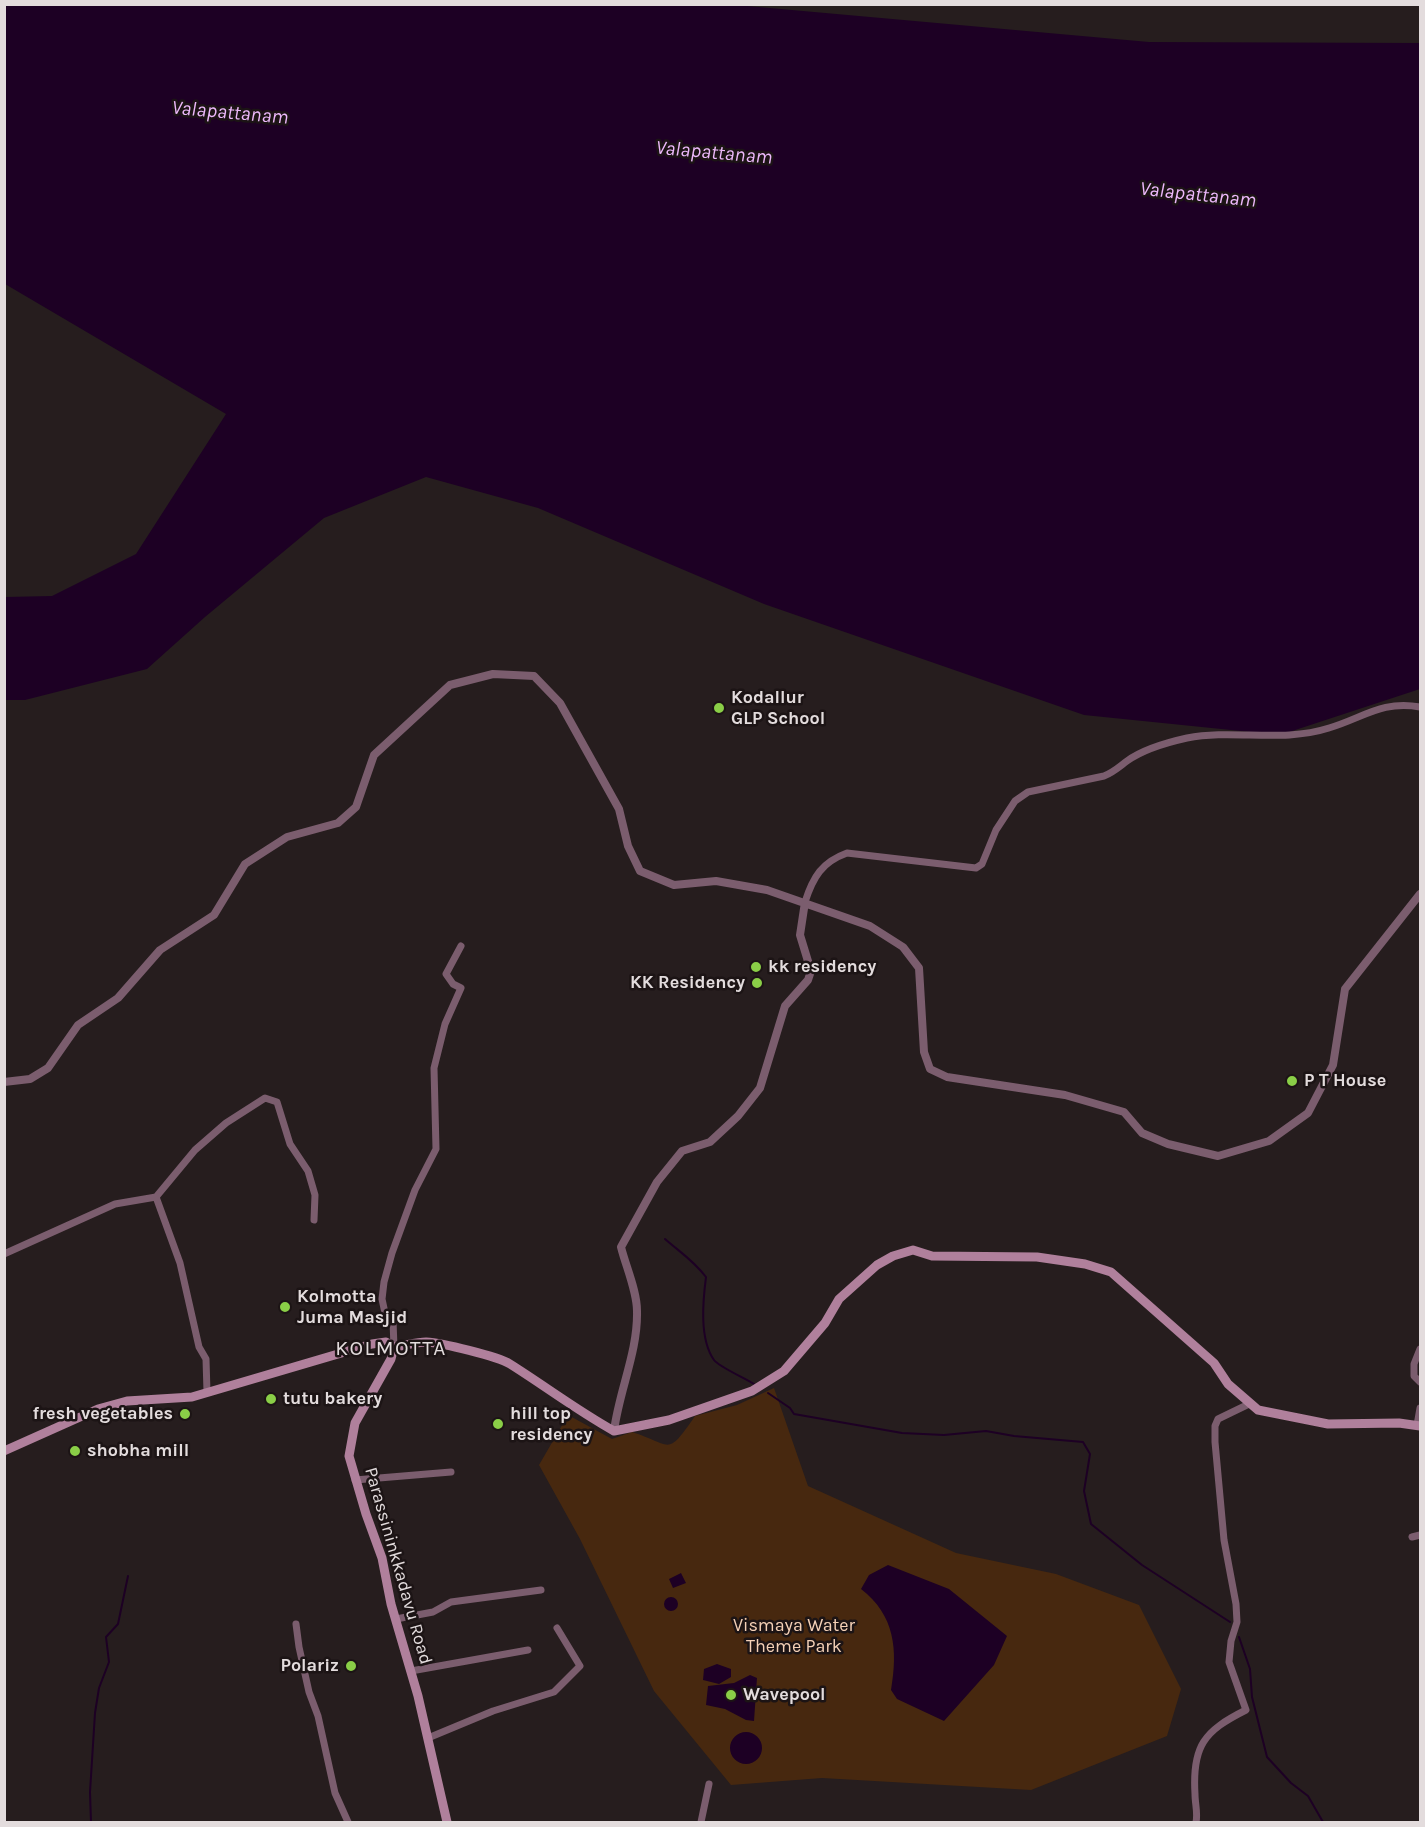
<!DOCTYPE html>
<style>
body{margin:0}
#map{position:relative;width:1425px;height:1827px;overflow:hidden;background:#261d1e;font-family:Karla,sans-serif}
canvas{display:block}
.frame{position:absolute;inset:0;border:6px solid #e3dcdd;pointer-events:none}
</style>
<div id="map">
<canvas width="1425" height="1827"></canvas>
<div class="frame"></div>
</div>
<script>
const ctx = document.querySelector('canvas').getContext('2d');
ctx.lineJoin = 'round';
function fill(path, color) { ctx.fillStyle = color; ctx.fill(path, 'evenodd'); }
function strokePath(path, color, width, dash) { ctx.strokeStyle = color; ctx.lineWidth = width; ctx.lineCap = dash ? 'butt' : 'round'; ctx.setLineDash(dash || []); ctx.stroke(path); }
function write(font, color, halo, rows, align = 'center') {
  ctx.font = font + ' Karla,sans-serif'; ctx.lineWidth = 5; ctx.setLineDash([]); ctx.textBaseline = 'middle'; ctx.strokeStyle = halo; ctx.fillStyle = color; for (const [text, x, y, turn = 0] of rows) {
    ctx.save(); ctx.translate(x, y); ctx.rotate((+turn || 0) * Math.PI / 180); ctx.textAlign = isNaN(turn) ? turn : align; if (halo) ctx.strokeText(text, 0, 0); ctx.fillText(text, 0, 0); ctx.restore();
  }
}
fill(new Path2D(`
 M 774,1388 L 808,1486 L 956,1553 L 1056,1574 L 1139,1605 L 1181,1689 L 1167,1736 L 1031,1790 L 822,1778 L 731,1785 L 654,1691 L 580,1539 L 539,1465 L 568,1415 L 612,1439 L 632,1432 C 673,1445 666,1458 695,1416 L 737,1405 Z`), '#47280f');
fill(new Path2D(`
 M 725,4 L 1149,42 L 1420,43 L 1420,689 L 1280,735 L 1084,715 L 764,604 L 538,508 L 426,477 L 324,518 L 205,617 L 147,669 L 25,700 L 5,700 L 5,597 L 52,596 L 136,554 L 226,414 L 5,284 L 5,5 Z
 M 888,1565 L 949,1589 L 1007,1636 L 994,1665 L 944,1721 L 897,1699 L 891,1690 C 898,1650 895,1615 861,1589 L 869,1575 Z
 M 681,1573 L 686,1583 L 673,1588 L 669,1579 Z
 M664 1604a7 7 0 1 1 14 0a7 7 0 1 1-14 0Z
 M 717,1664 L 731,1669 L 731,1677 L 719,1684 L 703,1680 L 704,1669 Z
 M 750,1675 L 757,1678 L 754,1721 L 746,1720 L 725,1709 L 706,1705 L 708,1686 L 734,1683 Z
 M730 1748a16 16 0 1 1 32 0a16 16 0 1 1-32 0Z`), '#1d0024');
strokePath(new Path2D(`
 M 665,1239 C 681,1253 693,1260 706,1277 C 703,1300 699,1339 714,1360 C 719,1367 745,1378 754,1384
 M 768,1393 L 790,1408 L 794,1414 L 902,1433 L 944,1435 L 986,1431 L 1014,1436 L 1083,1442 L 1090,1454 L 1084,1491 L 1091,1524 L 1142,1565 L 1230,1622
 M 1239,1637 L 1250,1669 L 1252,1697 L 1267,1757 L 1291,1783 L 1308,1796 L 1323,1822
 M 91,1822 L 90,1792 L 95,1713 L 99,1688 L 109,1662 L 106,1637 L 118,1624 L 128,1576`), '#1d0024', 2);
strokePath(new Path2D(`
 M 805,902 C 813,877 822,862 847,853 L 976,868 L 982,864 L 996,830 L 1015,801 L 1028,792 L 1104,776 C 1114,772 1119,767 1127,761 C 1142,750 1169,742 1187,738 C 1234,729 1282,743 1329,728 C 1363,718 1382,700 1420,707
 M 4,1254 L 115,1204 L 156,1197
 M 394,1347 L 393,1321 L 385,1313 L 382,1299 L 384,1282 L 392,1253 L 415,1190 L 436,1149 L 434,1068 L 445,1024 L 461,988 L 453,984 L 446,974 L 461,946
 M 1420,1349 L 1414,1364 L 1414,1376 L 1420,1382
 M 207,1392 L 206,1359 L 199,1347 L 180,1263 L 156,1197 L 195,1150 L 226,1123 L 265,1098 L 277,1102 L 290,1144 L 308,1171 L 315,1195 L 314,1220
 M 1417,1425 L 1420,1408
 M 355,1480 L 451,1472
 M 1412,1537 L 1420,1535
 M 396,1619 L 433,1612 L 451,1602 L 541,1590
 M 296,1624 L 299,1647 L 309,1692 L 318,1716 L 335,1793 L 348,1822
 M 411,1671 L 528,1650
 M 428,1738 L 493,1711 L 554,1692 L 580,1666 L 557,1628
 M 701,1822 L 709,1784
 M 1196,1822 C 1198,1813 1195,1804 1195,1794 C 1192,1746 1204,1731 1246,1710 L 1229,1662 L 1231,1641 L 1237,1622 L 1236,1604 L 1224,1540 L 1215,1442 L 1215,1426 L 1218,1419 L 1249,1404`), '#7b5d6e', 7);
strokePath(new Path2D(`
 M 4,1082 L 30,1079 L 48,1068 L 78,1025 L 118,998 L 160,950 L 214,915 L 245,864 L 287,837 L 338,823 L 356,807 L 374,755 L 450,685 L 493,674 L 534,676 L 560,703 L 619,809 L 628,846 L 640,871 L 674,885 L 716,881 L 767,890 L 870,926 L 903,947 L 919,968 L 924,1052 L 930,1069 L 947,1077 L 1065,1095 L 1124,1112 L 1142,1133 L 1168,1144 L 1218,1156 L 1269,1141 L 1308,1113 L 1333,1065 L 1345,989 L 1420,894
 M 614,1431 C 619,1391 638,1352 637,1311 C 637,1291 626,1267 621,1247 L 657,1182 L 682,1151 L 710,1142 L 738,1116 L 760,1088 L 785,1006 L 808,980 L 811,971 L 800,935 L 805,902`), '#7b5d6e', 8);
strokePath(new Path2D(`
 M 4,1451 L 98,1409 L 127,1401 L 192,1397 L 372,1344 L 386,1342 L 394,1347
 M 447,1822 L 418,1696 L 391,1604 L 382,1558 L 366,1514 L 349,1456 L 355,1423 L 391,1359 L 394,1347 C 404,1346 416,1342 426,1342 C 442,1343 497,1356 510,1364 C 545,1386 578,1411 614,1431 L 669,1420 L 752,1391 L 784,1371 L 825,1323 L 839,1299 L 877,1265 L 893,1256 L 913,1250 L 932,1256 L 1037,1257 L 1085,1264 L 1111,1272 L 1214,1363 L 1228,1384 L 1258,1410 L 1328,1424 L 1399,1423 L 1420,1426`), '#b0809c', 9);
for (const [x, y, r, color] of [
 [719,708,6,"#8ace47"],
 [756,967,6,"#8ace47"],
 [757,983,6,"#8ace47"],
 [1292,1081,6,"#8ace47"],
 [285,1307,6,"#8ace47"],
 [271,1399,6,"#8ace47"],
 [185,1414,6,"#8ace47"],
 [498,1424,6,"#8ace47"],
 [75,1451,6,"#8ace47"],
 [351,1666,6,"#8ace47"],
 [731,1695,6,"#8ace47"]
]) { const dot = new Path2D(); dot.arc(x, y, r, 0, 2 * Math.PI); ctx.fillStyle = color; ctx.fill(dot); strokePath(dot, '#1c1415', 2); }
write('bold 18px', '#e3dcdd', '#1c1415', [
 ["Kodallur",731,698],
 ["GLP School",731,719],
 ["kk residency",768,967],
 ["KK Residency",745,983,"right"],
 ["P T House",1304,1081],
 ["Kolmotta",297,1297],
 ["Juma Masjid",297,1318],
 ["tutu bakery",283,1399],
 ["fresh vegetables",173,1414,"right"],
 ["hill top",510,1414],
 ["residency",510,1435],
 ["shobha mill",87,1451],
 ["Polariz",339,1666,"right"],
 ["Wavepool",743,1695]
], 'left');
write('18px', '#e3dcdd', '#1c1415', [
 ["Parassininkkadavu Road",398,1566,74]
]);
write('18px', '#f5d1b7', '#1c1415', [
 ["Vismaya Water",794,1626],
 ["Theme Park",794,1647]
]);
write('italic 20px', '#ecb8fa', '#1c1415', [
 ["Valapattanam",230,113,5],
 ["Valapattanam",714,153,5],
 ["Valapattanam",1198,195,6]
]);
ctx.letterSpacing = '1.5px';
write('21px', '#e3dcdd', '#1c1415', [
 ["KOLMOTTA",391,1349]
]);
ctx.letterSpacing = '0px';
</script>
